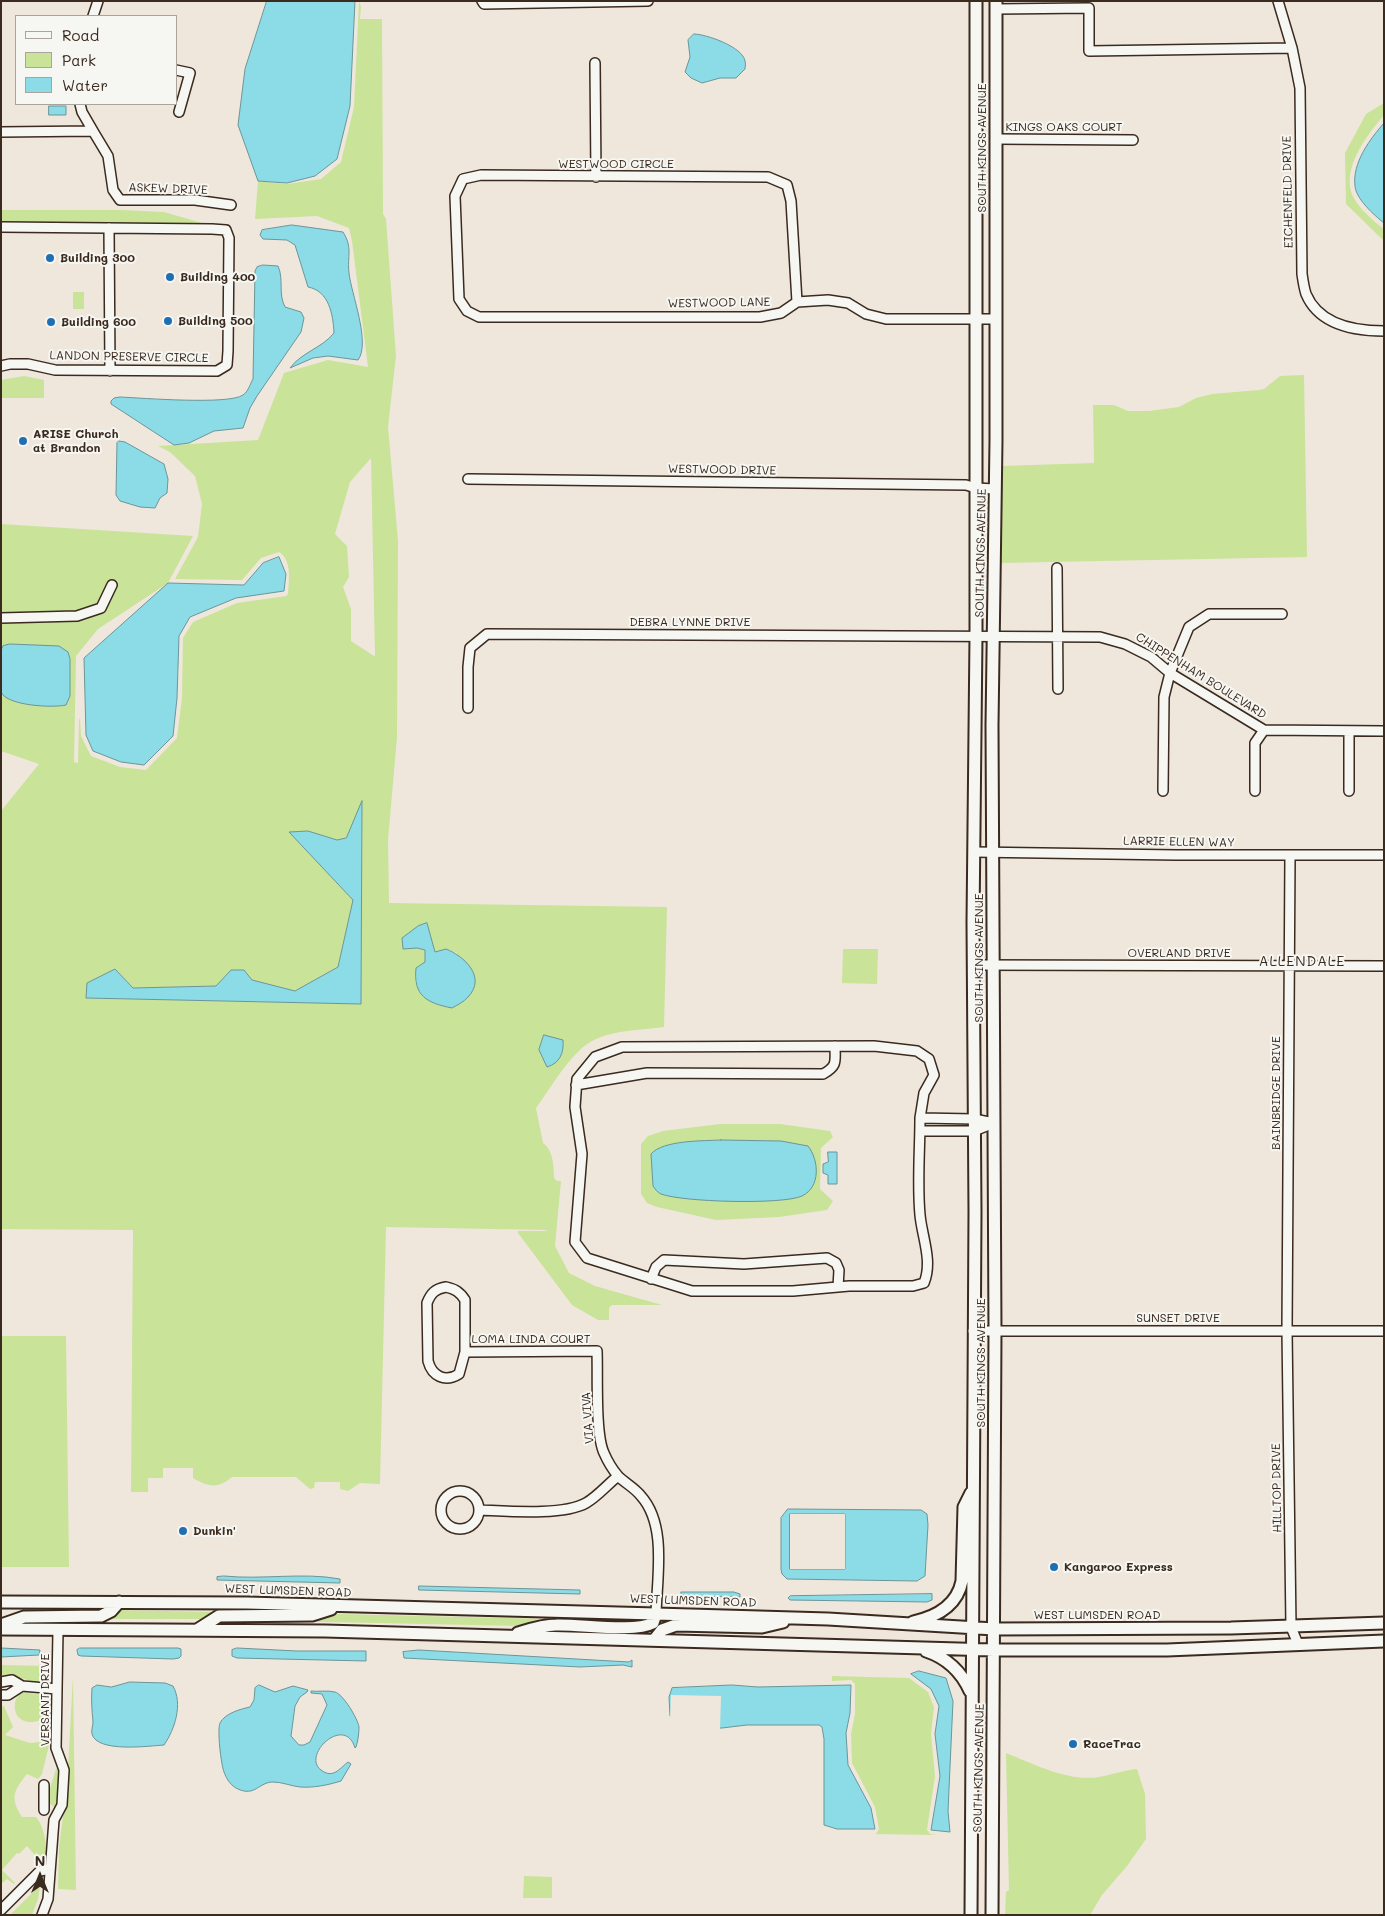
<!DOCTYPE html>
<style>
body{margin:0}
#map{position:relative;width:1385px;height:1916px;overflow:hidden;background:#efe7dc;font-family:Mali,sans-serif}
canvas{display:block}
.frame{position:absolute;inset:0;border:2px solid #3b2a1e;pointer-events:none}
.legend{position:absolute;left:15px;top:15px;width:162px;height:90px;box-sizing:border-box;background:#f6f6f2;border:1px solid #aba49d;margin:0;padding:6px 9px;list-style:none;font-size:15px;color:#3b2a1e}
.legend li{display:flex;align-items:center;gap:10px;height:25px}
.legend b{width:25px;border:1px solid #aba49d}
.north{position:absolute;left:15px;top:1851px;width:50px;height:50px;-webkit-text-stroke:4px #f6f6f2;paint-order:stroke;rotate:0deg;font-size:14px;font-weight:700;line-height:20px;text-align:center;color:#3b2a1e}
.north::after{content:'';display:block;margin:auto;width:18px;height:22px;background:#3b2a1e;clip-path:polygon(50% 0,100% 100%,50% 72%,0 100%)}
</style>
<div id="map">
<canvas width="1385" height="1916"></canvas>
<div class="frame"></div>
<ul class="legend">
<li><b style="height:6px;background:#f6f6f2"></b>Road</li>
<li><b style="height:14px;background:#c9e399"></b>Park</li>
<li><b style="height:14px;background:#8bdce7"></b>Water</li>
</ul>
<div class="north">N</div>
</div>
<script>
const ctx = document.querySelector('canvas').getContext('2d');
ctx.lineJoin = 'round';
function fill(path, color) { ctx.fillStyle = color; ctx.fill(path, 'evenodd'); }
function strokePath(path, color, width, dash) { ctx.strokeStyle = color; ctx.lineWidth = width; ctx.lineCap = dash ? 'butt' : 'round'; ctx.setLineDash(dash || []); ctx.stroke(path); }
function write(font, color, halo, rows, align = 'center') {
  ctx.font = font + ' Mali,sans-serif'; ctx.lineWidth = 4; ctx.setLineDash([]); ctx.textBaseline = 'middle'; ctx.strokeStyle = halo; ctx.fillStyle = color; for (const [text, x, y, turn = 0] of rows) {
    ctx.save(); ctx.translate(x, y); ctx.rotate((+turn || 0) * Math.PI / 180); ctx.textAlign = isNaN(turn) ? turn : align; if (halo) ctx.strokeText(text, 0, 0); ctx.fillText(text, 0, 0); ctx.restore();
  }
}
fill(new Path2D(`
 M 359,1 L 361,7 L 360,19 L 382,19 L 383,214 L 386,219 L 396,356 L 388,427 L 398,541 L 397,737 L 388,840 L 389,903 L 667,907 L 664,1027 C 642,1030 616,1030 596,1039 C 572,1049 551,1088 536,1108 L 543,1143 C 553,1150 554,1166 554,1178 L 557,1181 L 561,1181 L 555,1246 L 569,1273 L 595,1286 L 662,1305 L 612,1305 L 609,1308 L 609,1320 L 598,1320 L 572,1305 L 518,1233 L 518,1231 L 545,1231 L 548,1230 L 386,1227 L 380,1484 L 360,1483 L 348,1491 L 340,1489 L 340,1482 L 315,1482 L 314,1488 L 310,1489 L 296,1477 L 232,1477 C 218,1489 208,1487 193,1478 L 193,1468 L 163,1468 L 163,1478 L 148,1478 L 148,1492 L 131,1492 L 133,1230 L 1,1229 L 1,811 L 39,764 L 1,751 L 1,524 L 193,536 L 168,583 L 98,629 L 76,656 L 74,762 L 78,763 L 79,720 L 80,718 L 81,736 L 91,756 L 120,767 L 146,770 L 177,738 L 182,698 L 183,638 L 193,622 L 237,603 L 286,596 L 288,594 C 289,580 292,560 279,552 L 261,558 L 242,580 L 175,579 L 198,537 L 202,504 L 195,476 L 170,452 L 158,446 L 258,440 L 284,373 L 328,360 L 368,367 L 352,241 L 349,228 L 317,216 L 255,219 L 258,181 L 287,184 L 321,179 L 341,162 L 354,107 ZM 371,458 L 375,656 L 374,656 L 351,641 L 351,609 L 343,587 L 349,577 L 347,546 L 335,534 L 350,482 ZM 362,803 L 361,1004 L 86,998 L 115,969 L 133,988 L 216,986 L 231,970 L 244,970 L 252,980 L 295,991 L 338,967 L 353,900 L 290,832 L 308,831 L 337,840 L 346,838 ZM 427,923 L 435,953 L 446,949 L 457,953 L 422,995 L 415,982 L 416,968 L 425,963 L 425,950 L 417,948 L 408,933 Z
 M 1384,103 L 1384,115 C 1368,134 1347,161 1350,187 C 1352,203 1372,220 1384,229 L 1384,241 L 1346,204 L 1345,153 L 1366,114 Z
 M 1,210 L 121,210 L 164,212 L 202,223 L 104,224 L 1,223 Z
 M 73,292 L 84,292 L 84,309 L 73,309 Z
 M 1304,375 L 1307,557 L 999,563 L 1001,466 L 1094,463 L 1093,405 L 1114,405 L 1128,411 L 1149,411 L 1179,407 L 1196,398 L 1212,394 L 1259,390 L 1264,389 L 1280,376 Z
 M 24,376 L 44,380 L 44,398 L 1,398 L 1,380 Z
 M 843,949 L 878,949 L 877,984 L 842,983 Z
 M 720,1124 L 780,1124 L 830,1131 L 833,1137 L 821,1148 L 820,1189 L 833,1201 L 827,1210 L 779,1217 L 716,1220 L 657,1207 L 647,1203 L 641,1194 L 641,1144 L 648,1136 L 663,1131 Z
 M 1,1336 L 66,1336 L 69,1567 L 1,1567 Z
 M 120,1610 L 213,1612 L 214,1612 L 204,1619 L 82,1619 L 113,1614 Z
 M 338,1614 L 633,1621 L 634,1623 L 524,1626 L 229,1620 L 315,1618 Z
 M 1,1665 L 50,1666 L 49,1678 L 45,1682 C 29,1685 21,1673 1,1678 Z
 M 73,1676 L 76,1890 L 58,1889 L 59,1847 L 67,1787 Z
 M 832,1676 L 909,1678 L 928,1692 L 934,1707 L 931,1734 L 935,1776 L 927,1830 L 930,1834 L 938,1835 L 870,1834 L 876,1834 L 879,1829 L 875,1807 L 852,1763 L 851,1734 L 855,1714 L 855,1684 L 851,1680 L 832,1681 Z
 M 25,1692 L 47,1696 C 63,1724 11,1734 15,1703 C 16,1697 19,1694 25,1692 Z
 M 4,1706 L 13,1727 L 5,1735 L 30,1743 L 50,1741 L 42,1774 L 38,1779 L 27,1774 C 13,1791 10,1798 22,1817 L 36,1817 C 45,1828 46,1844 47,1857 L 40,1861 L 27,1846 L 19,1854 L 17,1853 L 2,1870 L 15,1883 L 14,1884 L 7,1879 L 1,1884 L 1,1707 Z
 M 1006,1753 C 1034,1764 1068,1782 1099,1777 C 1112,1775 1124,1770 1137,1769 L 1145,1794 L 1146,1839 L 1127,1866 L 1102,1895 L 1090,1915 L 1005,1915 L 1006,1892 L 1009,1890 Z
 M 58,1768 L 60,1769 L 60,1790 L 57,1806 L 54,1807 L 49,1803 L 49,1792 L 56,1769 Z
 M 39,1876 L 47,1877 L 45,1887 L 40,1886 L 38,1899 L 32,1915 L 10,1915 L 39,1886 L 34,1882 Z
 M 524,1876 L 552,1877 L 552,1898 L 523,1898 Z`), '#c9e399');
const water = new Path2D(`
 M 267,1 L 355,1 L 350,106 L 337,159 L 315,176 L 287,183 L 258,181 L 238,125 L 245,69 Z
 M 694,34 C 706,34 743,47 745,61 C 746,64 745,66 745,69 L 736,78 L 720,78 L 702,83 L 691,78 L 685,72 L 690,57 L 688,40 Z
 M 49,106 L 66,106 L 66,115 L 49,115 Z
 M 1384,123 L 1384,223 C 1374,215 1356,199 1355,186 C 1352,163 1370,139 1384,123 Z
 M 292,225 L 343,232 C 353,248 347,256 349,273 C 351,293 371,343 358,360 L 328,356 L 313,358 L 290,368 C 302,352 322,348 334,333 C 333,314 329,291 308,287 L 295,245 L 287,240 L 263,239 L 260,235 L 262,230 Z
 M 263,265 L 278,266 C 284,279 278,294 285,307 L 301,312 L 304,318 L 301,332 L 257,396 L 250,408 L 243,428 L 214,431 L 189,443 L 174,445 L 111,404 L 111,401 L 114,398 L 120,397 C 142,398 229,405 243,395 C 248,392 250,384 253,379 L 255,271 L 257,267 Z
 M 119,441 L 125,442 L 164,464 L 168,479 L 167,493 L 160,498 L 155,508 L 140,507 L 120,501 L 116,495 L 117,443 Z
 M 279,557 L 286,574 L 284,591 L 236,598 L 190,617 L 179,636 L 177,698 L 173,736 L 144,765 L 121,762 L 93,751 L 86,735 L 84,658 L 168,583 L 244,585 L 263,563 Z
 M 10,644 L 59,646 L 68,652 L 70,659 L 70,696 L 66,705 C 53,708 7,706 1,692 L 1,650 L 3,646 Z
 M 362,801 L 361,1004 L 86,998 L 87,983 L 115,969 L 133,988 L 216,986 L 231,970 L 244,970 L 252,980 L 295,991 L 338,967 L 353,900 L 289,832 L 308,831 L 337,840 L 346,838 Z
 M 427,923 L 435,952 L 446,949 C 464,956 487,977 468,997 C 464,1002 457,1005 452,1008 C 427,1003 413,996 416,968 L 425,962 L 425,950 L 417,948 L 403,949 L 402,938 L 418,926 Z
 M 544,1035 L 563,1040 C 564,1053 560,1063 547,1067 L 539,1050 Z
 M 721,1140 L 781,1141 L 808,1146 C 819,1160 821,1187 802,1196 C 782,1205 682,1202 661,1194 C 657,1192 655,1189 653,1186 L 651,1154 C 663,1140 703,1141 721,1140 Z
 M 828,1152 L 837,1152 L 837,1184 L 828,1184 L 828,1175 L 823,1173 L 823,1164 L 828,1162 Z
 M 788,1509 L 921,1510 L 927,1514 L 928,1525 L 925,1576 L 917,1581 L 787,1579 L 782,1574 L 781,1569 L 781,1518 ZM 790,1514 L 845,1514 L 845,1569 L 790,1569 Z
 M 224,1576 C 262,1580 303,1572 340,1579 L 340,1583 L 217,1580 L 217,1577 Z
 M 419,1586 L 580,1590 L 580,1594 L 419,1590 Z
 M 681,1592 L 734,1592 L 740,1594 L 740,1597 L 687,1596 L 682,1595 Z
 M 932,1594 L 932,1600 L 927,1602 L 790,1600 L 788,1598 L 790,1596 Z
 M 1,1648 L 40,1650 L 39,1655 L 1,1657 Z
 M 80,1648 L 178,1648 L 181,1649 L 181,1656 L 179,1658 L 173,1659 L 81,1656 L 78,1655 L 77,1650 Z
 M 237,1648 L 297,1651 L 366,1651 L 366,1661 L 237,1658 L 232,1656 L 232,1650 Z
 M 419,1650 L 629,1662 L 632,1660 L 632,1667 L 623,1665 L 580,1667 L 404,1658 L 403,1652 Z
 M 919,1671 L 946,1678 L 953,1701 L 948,1811 L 950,1832 L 931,1830 L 940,1776 L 935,1734 L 939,1706 L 931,1689 L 911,1674 Z
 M 130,1682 L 165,1683 L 173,1686 C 183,1704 175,1729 164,1745 C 149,1746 97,1753 92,1734 C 91,1730 93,1726 93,1722 C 92,1711 91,1700 92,1688 L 97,1685 L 111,1687 Z
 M 259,1685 L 275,1692 L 293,1686 L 308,1690 L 307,1692 L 300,1697 L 295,1706 L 291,1736 L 299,1745 L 304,1745 L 310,1742 L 327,1705 L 322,1694 L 311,1693 L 311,1691 C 318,1692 327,1690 335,1692 C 343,1694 358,1719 359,1727 C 359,1733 358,1741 356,1747 L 355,1748 C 345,1714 301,1755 321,1770 C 333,1779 339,1769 348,1762 L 351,1764 L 341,1781 C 328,1785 314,1788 300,1787 C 291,1786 282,1782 273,1782 C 259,1782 255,1797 238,1789 C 231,1786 227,1780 224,1772 C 221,1764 217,1730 220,1723 C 225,1713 241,1709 250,1707 L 254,1700 L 255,1688 Z
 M 732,1685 L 758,1687 L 851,1685 L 850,1713 L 846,1733 L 848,1765 L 871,1808 L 875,1829 L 837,1829 L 824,1825 L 824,1739 L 822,1727 L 819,1725 L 747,1725 L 722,1728 L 685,1729 L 670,1716 L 669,1697 L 672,1688 Z`);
fill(water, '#8bdce7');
strokePath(water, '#6b9597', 1);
fill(new Path2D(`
 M 790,1514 L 845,1514 L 845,1569 L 790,1569 ZM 792,1517 L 842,1517 L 842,1566 L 792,1566 Z
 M 671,1695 L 721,1696 L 720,1731 L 684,1731 L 670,1719 Z`), '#efe7dc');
const street = new Path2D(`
 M 482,1 L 484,4 L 648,1
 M 1278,1 L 1292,48 L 1300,88 L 1302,274 C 1303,281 1304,288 1306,294 C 1319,325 1354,331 1384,331
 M 996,9 L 1089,8 L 1089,51 L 1292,48
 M 93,16 L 98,1
 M 595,63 L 596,177
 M 176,70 L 190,73 L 179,112
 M 80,104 L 82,112 L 93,131
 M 1,132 L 93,131 L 108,156 L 113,190 L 120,200 L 195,200 L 231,205
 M 996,139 L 1133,140
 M 1,227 L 212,229 L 226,230 L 229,238 L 228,351 L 227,365 L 217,371 L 55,370 L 28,364 L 10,364 L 1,366
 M 109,228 L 110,371
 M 797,302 L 791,201 L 787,185 L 768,177 L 481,175 L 463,179 L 455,196 L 459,299 L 467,311 L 479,317 L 760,317 L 781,313 L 797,302 L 828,300 L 848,303 L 866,314 L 886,319 L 995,319
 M 468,479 L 966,485 L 976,488 L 995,489
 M 1057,568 L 1058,689
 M 1,618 L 77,616 L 101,608 L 112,585
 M 468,708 L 468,667 L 470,648 L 487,634 L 1100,637 L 1125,644 L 1151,657 L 1170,673 L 1264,730 L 1384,731
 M 1163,791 L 1164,697 L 1170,673 L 1189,627 L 1209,614 L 1282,614
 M 1255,791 L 1255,743 L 1264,730
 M 1349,791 L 1349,731
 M 974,852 L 1176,855 L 1384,855
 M 1290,855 L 1287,1331 L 1291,1627 L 1298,1644
 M 974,965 L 1384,966
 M 576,1085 L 647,1073 L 823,1074 C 838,1066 835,1061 835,1046
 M 920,1118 C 920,1150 917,1183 920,1215 C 922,1237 933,1261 924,1283 L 913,1286 L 849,1286 L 793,1291 L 692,1291 L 587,1258 L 575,1242 L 582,1154 L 575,1107 L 577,1079 L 595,1057 L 622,1047 L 874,1046 L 917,1051 L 929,1059 L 934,1075 L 924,1093 L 920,1118 L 974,1119 L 994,1123
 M 920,1131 L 974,1131 L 994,1123
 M 651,1279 L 656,1267 L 664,1260 L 744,1264 L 827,1258 L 836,1263 L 839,1270 L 838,1287
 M 446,1287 C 455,1289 460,1292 465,1300 L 465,1352 L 459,1374 C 445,1383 432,1376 428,1361 L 427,1303 C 431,1293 435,1289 446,1287 Z
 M 973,1331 L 1384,1331
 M 465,1352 L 597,1351 C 598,1375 595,1434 604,1453 C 607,1460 613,1470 618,1476 C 625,1483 635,1488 641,1496 C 667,1525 657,1577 656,1614
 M441 1510a19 19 0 1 1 38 0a19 19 0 1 1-38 0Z
 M 479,1510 C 506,1511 563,1516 586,1503 C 597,1497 608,1484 618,1476
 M 1,1682 L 12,1680 L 22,1686 L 57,1689
 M 1,1695 L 8,1695 L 22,1686
 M 44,1785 L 44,1810
 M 1,1910 L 40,1871 L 50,1869
 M 42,1915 L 48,1899 L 54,1820 L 62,1805 L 64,1770 L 56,1748 L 58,1630`);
const secondary = new Path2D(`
 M 1,1602 L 247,1603 L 656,1614 L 828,1619 L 994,1629 L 1231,1628 L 1384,1623
 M 913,1622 C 936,1617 957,1606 962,1581 L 964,1507 L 971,1493
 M 1,1625 L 24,1617 L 101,1616 L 111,1611 L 119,1602
 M 1,1629 L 325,1631 L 994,1650 L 1167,1650 L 1384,1641
 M 197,1630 L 219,1616 L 312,1615 L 331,1609
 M 518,1633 C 531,1629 543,1625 556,1625 C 580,1624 634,1633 653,1623 L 656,1614
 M 655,1639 L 662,1630 L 676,1625 L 762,1627 L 783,1622
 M 926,1651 C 947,1658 961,1671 970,1691
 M 971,1915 L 975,1212 L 973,922 L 976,636 L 976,1
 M 992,1915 L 995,1331 L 992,725 L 996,440 L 996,1`);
strokePath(street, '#3b2a1e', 12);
strokePath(secondary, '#3b2a1e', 15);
strokePath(street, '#f6f6f2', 9);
strokePath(secondary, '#f6f6f2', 11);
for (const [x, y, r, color] of [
 [50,258,5,"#1f6fb2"],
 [170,277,5,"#1f6fb2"],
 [168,321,5,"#1f6fb2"],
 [51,322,5,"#1f6fb2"],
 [23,441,5,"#1f6fb2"],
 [183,1531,5,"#1f6fb2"],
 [1054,1567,5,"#1f6fb2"],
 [1073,1744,5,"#1f6fb2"]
]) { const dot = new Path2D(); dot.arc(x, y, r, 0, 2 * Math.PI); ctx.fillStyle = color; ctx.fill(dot); strokePath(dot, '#f6f6f2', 2); }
write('12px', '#3b2a1e', '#f6f6f2', [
 ["KINGS OAKS COURT",1064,127],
 ["SOUTH KINGS AVENUE",982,148,-90],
 ["WESTWOOD CIRCLE",616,164],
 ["ASKEW DRIVE",168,189,2],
 ["EICHENFELD DRIVE",1288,192,-91],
 ["WESTWOOD LANE",719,303,-1],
 ["LANDON PRESERVE CIRCLE",129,357,1],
 ["WESTWOOD DRIVE",722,470,1],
 ["SOUTH KINGS AVENUE",981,553,-89],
 ["DEBRA LYNNE DRIVE",690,622],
 ["CHIPPENHAM BOULEVARD",1201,676,32],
 ["LARRIE ELLEN WAY",1179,842,1],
 ["OVERLAND DRIVE",1179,953],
 ["SOUTH KINGS AVENUE",979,958,-90],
 ["BAINBRIDGE DRIVE",1276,1093,-90],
 ["SUNSET DRIVE",1178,1318],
 ["LOMA LINDA COURT",531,1339],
 ["SOUTH KINGS AVENUE",981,1363,-90],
 ["VIA VIVA",588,1418,-94],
 ["HILLTOP DRIVE",1277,1488,-91],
 ["WEST LUMSDEN ROAD",288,1591,2],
 ["WEST LUMSDEN ROAD",693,1601,2],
 ["WEST LUMSDEN ROAD",1097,1615],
 ["VERSANT DRIVE",45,1700,-90],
 ["SOUTH KINGS AVENUE",979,1768,-89]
]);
write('bold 12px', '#3b2a1e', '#f6f6f2', [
 ["Building 300",60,258],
 ["Building 400",180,277],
 ["Building 500",178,321],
 ["Building 600",61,322],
 ["ARISE Church",33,434],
 ["at Brandon",33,448],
 ["Dunkin'",193,1531],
 ["Kangaroo Express",1064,1567],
 ["RaceTrac",1083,1744]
], 'left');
ctx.letterSpacing = '1px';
write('14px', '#3b2a1e', '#f6f6f2', [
 ["ALLENDALE",1302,962]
]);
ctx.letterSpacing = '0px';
</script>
